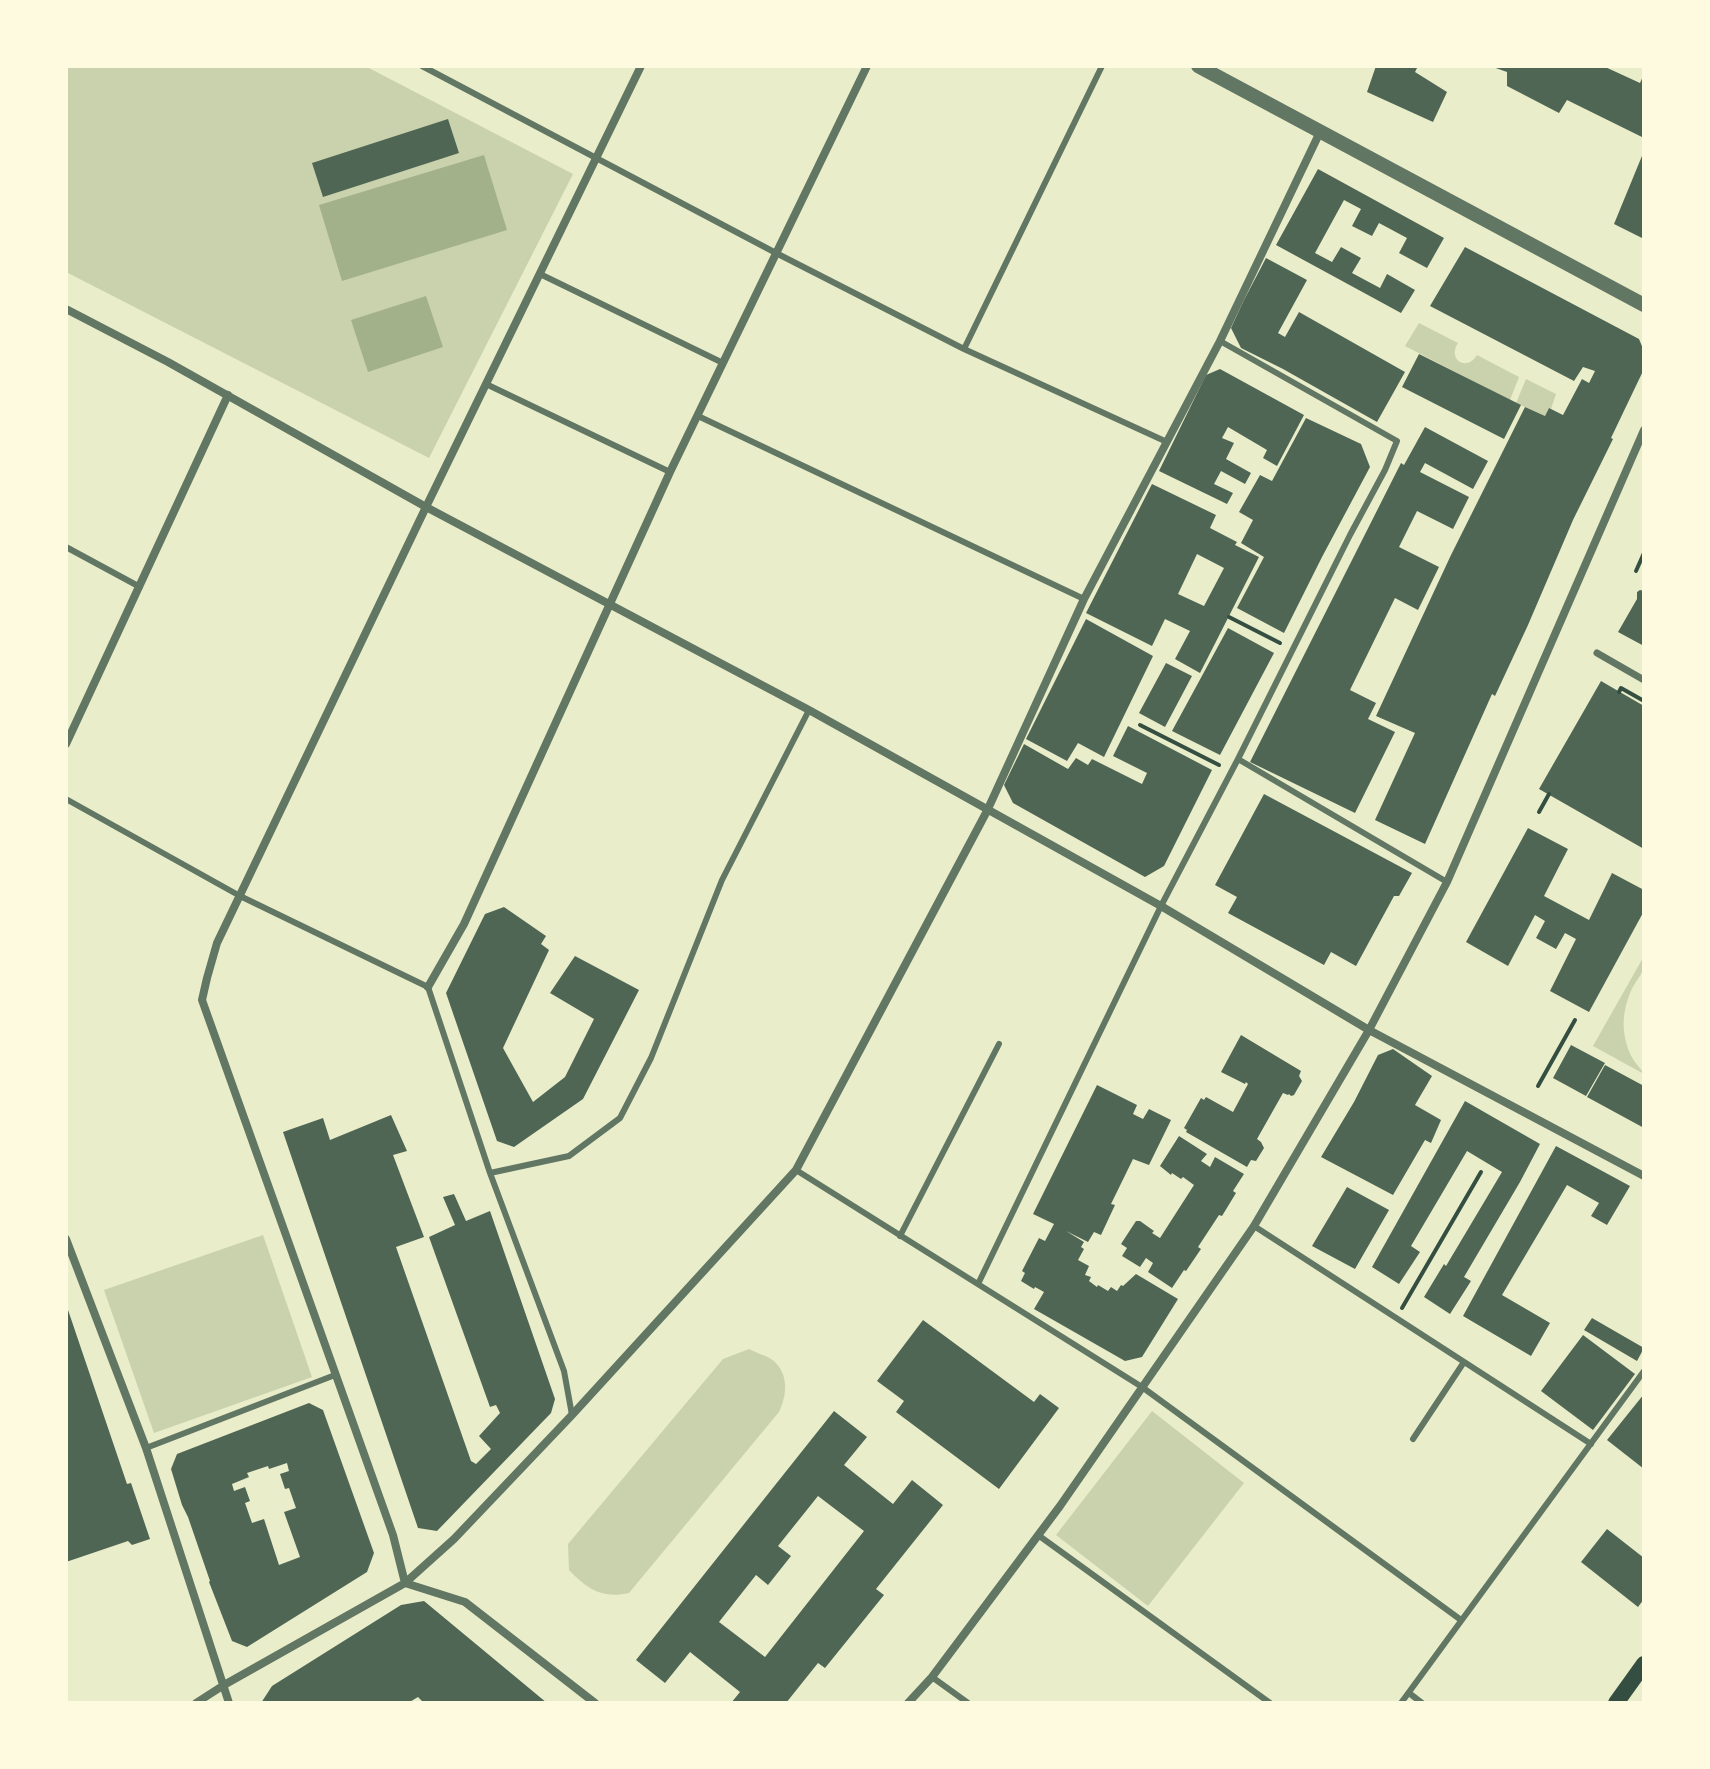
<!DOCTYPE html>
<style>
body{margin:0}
#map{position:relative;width:1710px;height:1769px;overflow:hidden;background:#e9edc9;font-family:"Alegreya Sans",sans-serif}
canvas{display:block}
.frame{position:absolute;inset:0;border:68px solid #fefae0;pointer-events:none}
</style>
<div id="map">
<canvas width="1710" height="1769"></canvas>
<div class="frame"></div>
</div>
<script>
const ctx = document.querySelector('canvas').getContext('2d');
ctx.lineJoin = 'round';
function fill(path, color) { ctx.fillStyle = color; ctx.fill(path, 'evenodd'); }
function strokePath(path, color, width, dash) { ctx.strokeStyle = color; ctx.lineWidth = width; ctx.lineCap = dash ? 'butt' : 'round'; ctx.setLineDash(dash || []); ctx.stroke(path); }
fill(new Path2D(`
 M 66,66 L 365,66 L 573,174 L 429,458 L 66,272 Z
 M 1419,323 L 1458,343 C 1447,360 1467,372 1477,355 L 1519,377 L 1510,400 L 1405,346 Z
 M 1526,379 L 1556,394 L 1551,409 L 1549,408 L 1545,416 L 1516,403 Z
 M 1644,956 C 1644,977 1639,974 1631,991 C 1621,1013 1621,1038 1633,1059 C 1636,1064 1641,1069 1644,1074 L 1593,1046 Z
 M 263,1235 L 312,1377 L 154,1433 L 104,1290 Z
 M 749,1349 C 756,1353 768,1356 774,1361 C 789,1375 787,1395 779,1412 L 629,1593 C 602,1599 587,1589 569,1570 L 568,1544 L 723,1359 Z
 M 1152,1411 L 1244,1483 L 1148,1606 L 1056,1535 Z`), '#cad2ad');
fill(new Path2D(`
 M 484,155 L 507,230 L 342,281 L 319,205 Z
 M 426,296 L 443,347 L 368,372 L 351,320 Z`), '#a3b18a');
fill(new Path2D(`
 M 1376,66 L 1418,66 L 1415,72 L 1447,92 L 1433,122 L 1367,92 Z
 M 1490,66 L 1603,66 L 1640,83 L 1644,74 L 1644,138 L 1567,100 L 1559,113 L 1507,86 L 1507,72 Z
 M 448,119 L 459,153 L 323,197 L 312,163 Z
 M 1644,151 L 1644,239 L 1614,224 Z
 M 1318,169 L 1444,238 L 1427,268 L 1399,253 L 1407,238 L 1379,223 L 1372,236 L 1352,226 L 1361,209 L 1344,200 L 1315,253 L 1332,262 L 1341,247 L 1361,258 L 1352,273 L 1380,288 L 1387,274 L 1415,290 L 1401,313 L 1276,245 Z
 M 1465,247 L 1639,339 L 1644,351 L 1644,369 L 1611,438 L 1613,439 L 1573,520 L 1528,625 L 1495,696 L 1492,694 L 1425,844 L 1375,820 L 1415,733 L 1376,716 L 1451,555 L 1525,407 L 1545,416 L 1549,408 L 1563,415 L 1582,379 L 1589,383 L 1595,371 L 1583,367 L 1574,381 L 1430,306 Z
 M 1266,258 L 1307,280 L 1278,333 L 1285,337 L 1299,312 L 1405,372 L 1377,422 L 1283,369 L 1241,348 L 1231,328 L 1244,300 Z
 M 1419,354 L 1521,405 L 1504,439 L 1402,387 Z
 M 1220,369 L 1304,415 L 1277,466 L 1263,458 L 1267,450 L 1228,427 L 1222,438 L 1234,443 L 1226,459 L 1251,473 L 1245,484 L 1221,471 L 1214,484 L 1233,493 L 1227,504 L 1159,471 L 1206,375 Z
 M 1306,418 L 1361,444 L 1370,467 L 1322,557 L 1284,633 L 1237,608 L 1264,557 L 1241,543 L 1253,520 L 1239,512 L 1260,475 L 1272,481 Z
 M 1425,427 L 1488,461 L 1473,489 L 1425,463 L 1420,472 L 1469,497 L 1453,529 L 1417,511 L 1399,547 L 1439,567 L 1418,610 L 1395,598 L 1350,690 L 1376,703 L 1368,719 L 1395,732 L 1355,813 L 1250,762 L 1401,463 L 1404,465 Z
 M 1152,484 L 1216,515 L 1210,528 L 1237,542 L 1235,545 L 1259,557 L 1200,673 L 1175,659 L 1190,631 L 1165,619 L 1152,646 L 1086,613 ZM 1197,554 L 1224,568 L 1204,606 L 1178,594 Z
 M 1640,590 L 1644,591 L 1644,646 L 1618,632 L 1637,599 L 1637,592 Z
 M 1086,619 L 1153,656 L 1104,757 L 1078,743 L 1067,761 L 1026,739 Z
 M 1228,628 L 1274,653 L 1220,755 L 1172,731 Z
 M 1166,663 L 1192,676 L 1165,727 L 1139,713 Z
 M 1601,681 L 1644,706 L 1644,849 L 1539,789 Z
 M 1128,726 L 1212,770 L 1164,866 L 1145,877 L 1013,803 L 1004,785 L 1024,744 L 1068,769 L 1076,758 L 1088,765 L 1092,759 L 1142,784 L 1147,773 L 1113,756 Z
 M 1264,794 L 1412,873 L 1399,896 L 1394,896 L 1356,966 L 1331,952 L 1324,965 L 1228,913 L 1237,897 L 1215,885 Z
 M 1528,828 L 1568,849 L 1544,896 L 1589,920 L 1612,873 L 1644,890 L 1644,911 L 1589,1012 L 1550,991 L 1576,939 L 1565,933 L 1556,949 L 1536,938 L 1545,921 L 1535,915 L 1508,966 L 1466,942 Z
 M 504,907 L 546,936 L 541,944 L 549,950 L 503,1048 L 533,1102 L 565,1077 L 594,1019 L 550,993 L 575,956 L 639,990 L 583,1099 L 514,1147 L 497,1141 L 446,993 L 485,914 Z
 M 1241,1035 L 1301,1071 L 1299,1076 L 1302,1081 L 1294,1095 L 1291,1096 L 1289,1094 L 1288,1095 L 1283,1093 L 1257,1139 L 1261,1142 L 1264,1148 L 1256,1161 L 1251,1160 L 1247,1167 L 1186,1132 L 1187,1130 L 1184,1128 L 1201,1098 L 1204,1100 L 1206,1097 L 1233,1112 L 1248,1084 L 1246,1082 L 1245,1084 L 1221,1072 Z
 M 1571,1045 L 1605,1063 L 1586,1096 L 1553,1078 Z
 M 1393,1049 L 1432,1076 L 1415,1105 L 1441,1120 L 1431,1143 L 1425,1140 L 1393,1195 L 1321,1157 L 1354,1102 L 1378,1055 Z
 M 1605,1065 L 1644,1086 L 1644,1128 L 1587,1097 Z
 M 1097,1085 L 1137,1105 L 1133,1114 L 1143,1119 L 1149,1109 L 1171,1120 L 1149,1165 L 1133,1159 L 1111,1204 L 1115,1205 L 1101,1235 L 1094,1232 L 1088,1242 L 1066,1231 L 1084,1242 L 1081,1247 L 1084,1249 L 1078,1260 L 1089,1266 L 1085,1275 L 1091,1277 L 1089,1281 L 1097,1287 L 1098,1285 L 1108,1291 L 1111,1287 L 1117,1291 L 1121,1285 L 1123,1286 L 1136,1274 L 1178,1299 L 1142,1357 L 1125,1361 L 1034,1309 L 1044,1292 L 1035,1287 L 1034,1289 L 1021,1281 L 1025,1273 L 1022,1271 L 1039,1238 L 1045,1241 L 1054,1224 L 1033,1214 Z
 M 1465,1101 L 1540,1144 L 1520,1182 L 1464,1277 L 1471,1281 L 1450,1314 L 1424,1297 L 1444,1264 L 1446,1266 L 1502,1172 L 1467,1151 L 1411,1246 L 1420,1252 L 1399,1284 L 1372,1267 Z
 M 391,1115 L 407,1151 L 393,1155 L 424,1237 L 396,1247 L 471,1461 L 476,1464 L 491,1449 L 479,1436 L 500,1413 L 496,1405 L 490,1407 L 429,1237 L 455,1225 L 443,1197 L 454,1194 L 466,1221 L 490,1211 L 555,1399 L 551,1413 L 437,1531 L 418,1528 L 283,1132 L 323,1118 L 330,1140 Z
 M 1179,1136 L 1207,1154 L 1201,1161 L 1210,1167 L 1215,1157 L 1244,1174 L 1233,1191 L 1236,1193 L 1222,1216 L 1219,1215 L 1198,1247 L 1201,1249 L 1186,1271 L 1184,1270 L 1172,1288 L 1148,1272 L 1153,1263 L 1146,1258 L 1140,1267 L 1122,1256 L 1127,1248 L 1121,1244 L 1136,1221 L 1140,1221 L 1154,1231 L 1152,1233 L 1160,1238 L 1194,1185 L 1183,1177 L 1181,1179 L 1172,1173 L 1171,1175 L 1160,1166 Z
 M 1556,1146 L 1630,1186 L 1607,1225 L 1591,1216 L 1599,1203 L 1567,1185 L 1502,1295 L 1550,1323 L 1531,1356 L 1463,1316 Z
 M 1347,1187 L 1389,1210 L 1355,1269 L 1312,1246 Z
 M 66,1304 L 127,1484 L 131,1483 L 150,1539 L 132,1545 L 128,1541 L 66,1562 Z
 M 1592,1318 L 1644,1348 L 1637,1361 L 1584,1330 Z
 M 923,1320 L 1034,1402 L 1040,1394 L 1059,1408 L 999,1489 L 896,1412 L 904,1401 L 877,1381 Z
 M 1583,1335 L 1635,1374 L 1593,1430 L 1541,1391 Z
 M 1644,1394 L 1644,1469 L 1607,1440 Z
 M 309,1403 L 323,1410 L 374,1553 L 367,1572 L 247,1647 L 232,1641 L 209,1582 L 210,1581 L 188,1517 L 182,1505 L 171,1469 L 177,1454 ZM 287,1463 L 289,1471 L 280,1474 L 285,1489 L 289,1488 L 296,1508 L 284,1512 L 300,1557 L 279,1565 L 264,1519 L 252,1523 L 245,1503 L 250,1501 L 245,1487 L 234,1491 L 232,1484 L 249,1477 L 247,1473 L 268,1466 L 269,1469 Z
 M 834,1411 L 867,1437 L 844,1465 L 893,1504 L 912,1480 L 943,1505 L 876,1589 L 884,1595 L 825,1668 L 818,1663 L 786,1703 L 731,1703 L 740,1692 L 690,1652 L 665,1683 L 636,1660 ZM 818,1496 L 864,1531 L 765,1657 L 719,1622 L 756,1575 L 768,1585 L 791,1556 L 778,1546 Z
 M 1607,1529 L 1644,1558 L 1644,1599 L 1638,1607 L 1581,1562 Z
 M 424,1601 L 547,1703 L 424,1703 L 418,1697 L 408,1703 L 261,1703 L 272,1686 L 401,1605 Z`), '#4f6655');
strokePath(new Path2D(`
 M 1636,571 L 1644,553
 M 1229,617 L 1280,643
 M 1619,692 L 1621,688 L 1644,701
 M 1140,725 L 1219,765
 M 1539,812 L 1549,794
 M 1538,1086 L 1575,1020
 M 1402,1308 L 1481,1172`), '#344e41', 4);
strokePath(new Path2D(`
 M 422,66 L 776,253 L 964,349 L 1167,442
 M 540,274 L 723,363
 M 964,349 L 1102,66
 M 486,384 L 670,472
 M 698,416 L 1084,599
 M 66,547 L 140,587
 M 1238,759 L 1447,882
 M 66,799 L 240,896 L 428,987 L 490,1173 L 564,1371 L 572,1415
 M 796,1170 L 1142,1387 L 1461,1620
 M 490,1173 L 569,1156 L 620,1118 L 651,1058 L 722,880 L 809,710
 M 1254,1226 L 1591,1444
 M 900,1236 L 999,1044
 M 978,1284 L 1161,906 L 1238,759 L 1350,535 L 1385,470 L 1397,441 L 1220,341
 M 1413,1439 L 1464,1362
 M 146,1448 L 335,1375
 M 1038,1535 L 1270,1703
 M 932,1677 L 968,1703
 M 1409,1693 L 1422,1703
 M 1401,1703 L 1644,1371`), '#617663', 6);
strokePath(new Path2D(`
 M 1597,653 L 1644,680`), '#617663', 7);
strokePath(new Path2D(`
 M 66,309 L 168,362 L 426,507 L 809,710 L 1161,906 L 1369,1030 L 1644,1176
 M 66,744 L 228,395
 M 428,987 L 464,924 L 670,472 L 867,66
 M 66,1239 L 146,1448 L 229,1703
 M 405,1583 L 393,1535 L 202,1000 L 207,978 L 217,943 L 426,507 L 641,66
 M 405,1583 L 465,1602 L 595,1703
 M 196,1703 L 224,1685 L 405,1583 L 454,1539 L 572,1415 L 796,1170 L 987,811 L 1084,599 L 1220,341 L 1320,132
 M 908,1703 L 932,1677 L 1060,1506 L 1254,1226 L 1369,1030 L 1447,882 L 1644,430`), '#617663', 8);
strokePath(new Path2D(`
 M 1198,66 L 1644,305`), '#617663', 14);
strokePath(new Path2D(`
 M 1616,1703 L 1644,1664`), '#344e41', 16);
</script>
